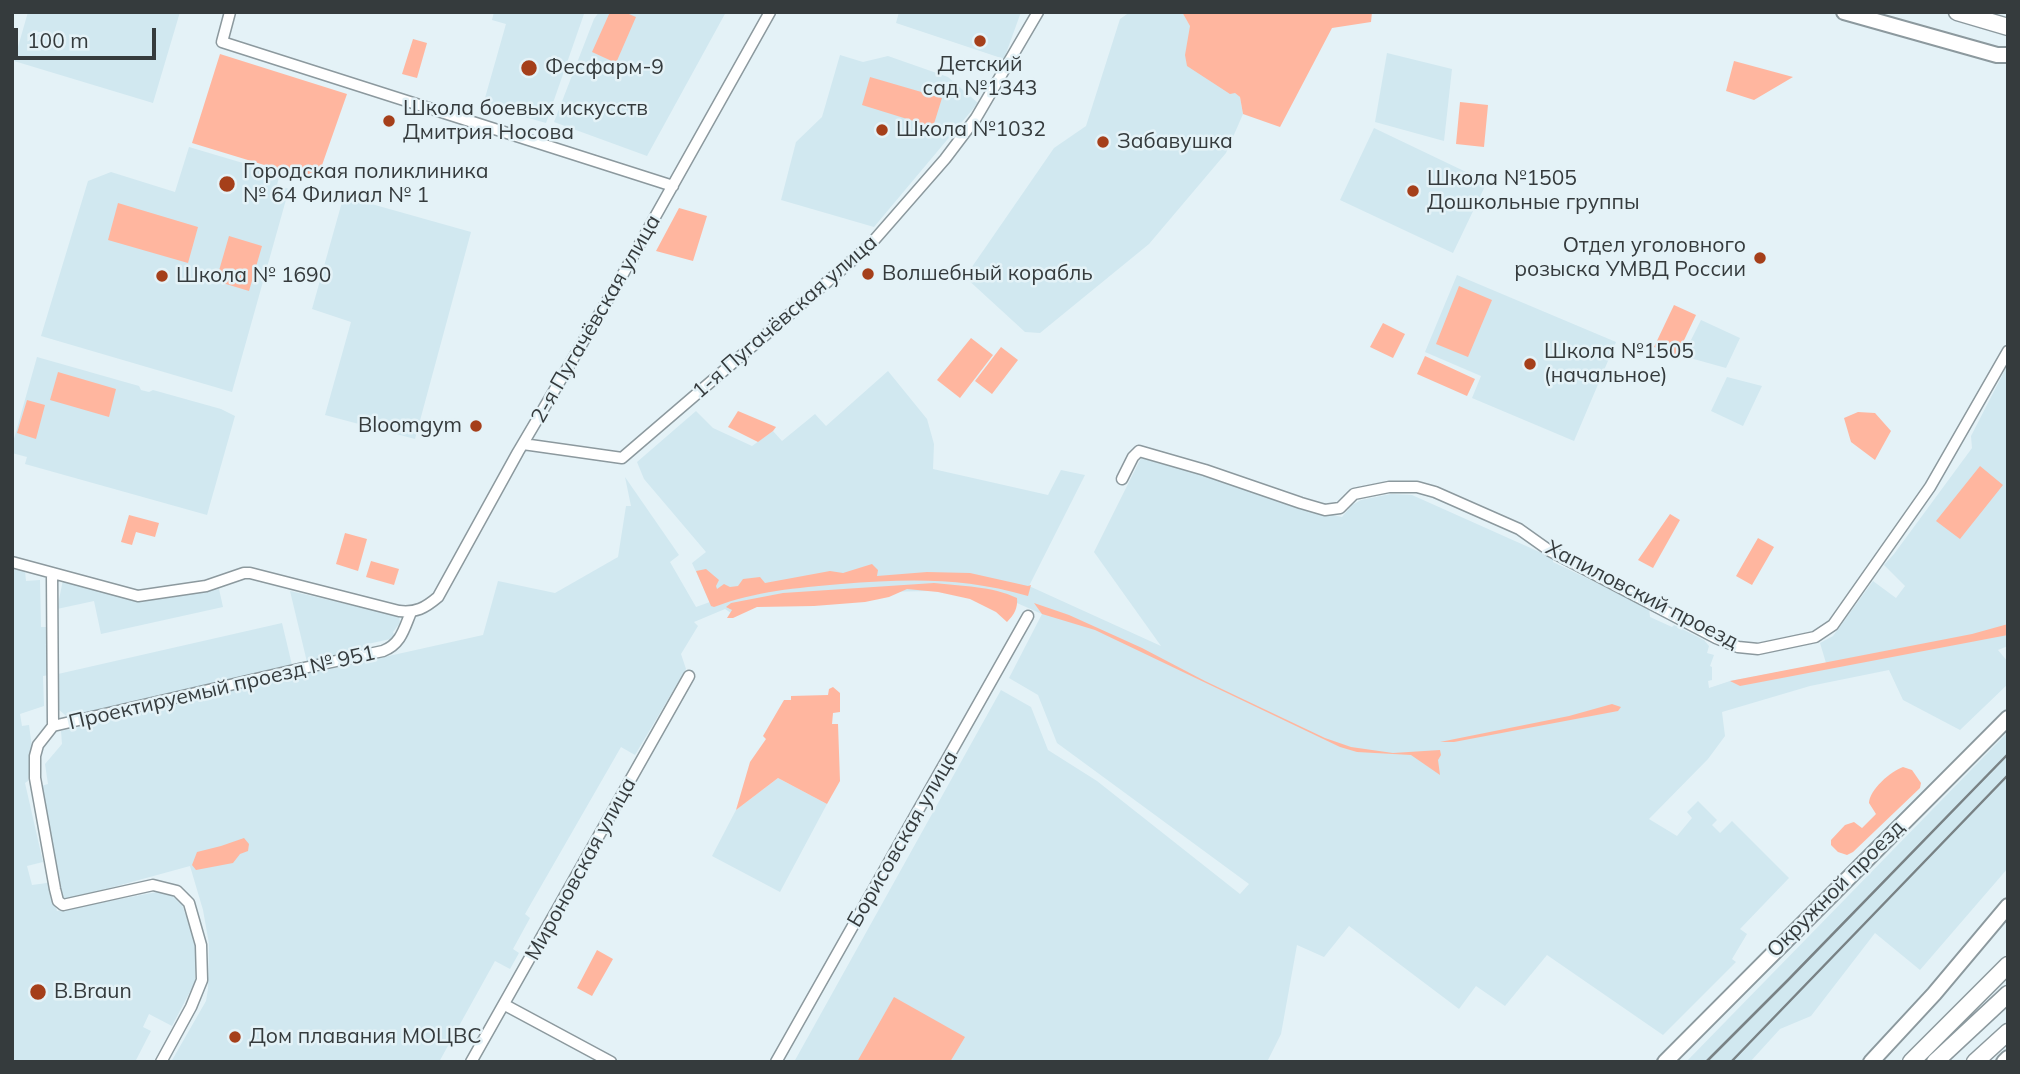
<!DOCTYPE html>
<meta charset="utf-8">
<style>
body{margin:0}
#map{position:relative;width:2020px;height:1074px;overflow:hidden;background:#e4f2f7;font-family:Mulish,sans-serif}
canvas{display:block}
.frame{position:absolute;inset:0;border:14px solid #353b3d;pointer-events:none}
.scale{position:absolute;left:14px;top:28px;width:142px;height:32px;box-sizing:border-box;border:4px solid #353b3d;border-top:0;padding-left:9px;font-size:21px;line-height:24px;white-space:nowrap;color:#353b3d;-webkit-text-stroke:5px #e4f2f7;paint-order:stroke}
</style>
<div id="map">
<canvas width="2020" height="1074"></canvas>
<div class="frame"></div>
<div class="scale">100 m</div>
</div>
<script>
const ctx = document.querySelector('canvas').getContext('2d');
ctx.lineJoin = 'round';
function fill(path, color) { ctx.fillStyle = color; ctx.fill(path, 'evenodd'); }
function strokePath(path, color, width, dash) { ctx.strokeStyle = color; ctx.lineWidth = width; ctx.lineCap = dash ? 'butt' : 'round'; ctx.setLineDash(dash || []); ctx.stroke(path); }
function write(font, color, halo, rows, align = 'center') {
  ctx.font = font + ' Mulish,sans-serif'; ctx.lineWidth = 5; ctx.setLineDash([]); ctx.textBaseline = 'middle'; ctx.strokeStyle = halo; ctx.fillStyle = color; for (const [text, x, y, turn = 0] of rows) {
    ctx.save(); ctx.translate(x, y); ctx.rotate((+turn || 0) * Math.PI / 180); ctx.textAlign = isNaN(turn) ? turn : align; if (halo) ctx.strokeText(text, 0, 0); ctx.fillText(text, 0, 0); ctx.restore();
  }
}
fill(new Path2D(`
 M 28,12 L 180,12 L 153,103 L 14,61 Z
 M 494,12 L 584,14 L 546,123 L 483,105 L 506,24 L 492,20 Z
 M 599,12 L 726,12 L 647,156 L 554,122 L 594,19 Z
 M 899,12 L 1021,12 L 1004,59 L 896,23 Z
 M 1130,12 L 1182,12 L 1224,83 L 1240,97 L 1243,114 L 1226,153 L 1149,244 L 1040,333 L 1025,332 L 965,277 L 1054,148 L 1086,126 L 1120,19 Z
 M 1387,53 L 1452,69 L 1444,141 L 1375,122 Z
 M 840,55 L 863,62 L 888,56 L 948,77 L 978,103 L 874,227 L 781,200 L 796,142 L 822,117 Z
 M 1374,128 L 1487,182 L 1453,253 L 1340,200 Z
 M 189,147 L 280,174 L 277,185 L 289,189 L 232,392 L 41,336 L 88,181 L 111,172 L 175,192 Z
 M 342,202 L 368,203 L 471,232 L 415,439 L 325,415 L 351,322 L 312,309 Z
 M 1457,275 L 1616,342 L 1574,441 L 1472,398 L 1481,376 L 1425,352 Z
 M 1701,320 L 1740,338 L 1726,368 L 1683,356 Z
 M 37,357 L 139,386 L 141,390 L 149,392 L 153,390 L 221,409 L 235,416 L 207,515 L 25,464 L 27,457 L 12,453 L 12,446 Z
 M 2008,364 L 2008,646 L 1998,650 L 2008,662 L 2008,684 L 1960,730 L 1903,700 L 1889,670 L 1810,686 L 1722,712 L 1725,736 L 1708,759 L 1649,819 L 1677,836 L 1692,818 L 1687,812 L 1698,801 L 1717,820 L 1712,825 L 1720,833 L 1732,821 L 1789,878 L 1740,929 L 1747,934 L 1732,959 L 1736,962 L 1663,1035 L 1547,955 L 1505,1006 L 1476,986 L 1459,1009 L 1349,926 L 1324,957 L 1297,945 L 1281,1034 L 1267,1062 L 794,1062 L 1001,690 L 1031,707 L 1048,750 L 1097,781 L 1240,894 L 1249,884 L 1057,743 L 1038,695 L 1009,678 L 1042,614 L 1010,600 L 970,592 L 930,591 L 783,594 L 731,613 L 725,609 L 694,622 L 698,626 L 681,654 L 686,669 L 635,755 L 621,747 L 525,914 L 530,918 L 513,949 L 519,953 L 510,969 L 495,961 L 439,1062 L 171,1062 L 206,1001 L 208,989 L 209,944 L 203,910 L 190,866 L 55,903 L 57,911 L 157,892 L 172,896 L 181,902 L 196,944 L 195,982 L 172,1026 L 149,1014 L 143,1027 L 151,1031 L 135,1062 L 12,1062 L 12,569 L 25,571 L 26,581 L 40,580 L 41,627 L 47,627 L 49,675 L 43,676 L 44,706 L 20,714 L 22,726 L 29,725 L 32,747 L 31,760 L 28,781 L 25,783 L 43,862 L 27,866 L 32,885 L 54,882 L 41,786 L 48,784 L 45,764 L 62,744 L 61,731 L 236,690 L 483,635 L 498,581 L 555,593 L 618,557 L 626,506 L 631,506 L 625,477 L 679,555 L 670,562 L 696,607 L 710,602 L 692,563 L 706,552 L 644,479 L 637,462 L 696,411 L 713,428 L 752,446 L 773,431 L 782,441 L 815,414 L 826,426 L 888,371 L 927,419 L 934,444 L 933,469 L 1048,495 L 1061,470 L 1085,475 L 1029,586 L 1161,646 L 1094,552 L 1141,458 L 1198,474 L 1303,509 L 1342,517 L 1352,505 L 1361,500 L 1391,494 L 1412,495 L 1553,558 L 1553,562 L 1649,608 L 1650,617 L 1672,627 L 1674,625 L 1704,640 L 1709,646 L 1707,653 L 1714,655 L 1710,666 L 1712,667 L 1712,680 L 1708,681 L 1709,688 L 1730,681 L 1826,663 L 1820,643 L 1833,636 L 1873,581 L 1896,598 L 1905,586 L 1884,565 L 1894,554 L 1972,448 L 1971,436 Z
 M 1727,377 L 1762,386 L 1743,426 L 1711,411 Z
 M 63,580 L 141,601 L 219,589 L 223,607 L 101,634 L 94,601 L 57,609 Z
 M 290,591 L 399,616 L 400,623 L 393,632 L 395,638 L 363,645 L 364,652 L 307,662 Z
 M 282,623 L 292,665 L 71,720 L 58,709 L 58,674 Z
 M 2008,732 L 2008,868 L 1920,970 L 1875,933 L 1811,1016 L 1780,1029 L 1750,1062 L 1686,1062 Z
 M 778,778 L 827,804 L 780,892 L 712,856 L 736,810 Z`), '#d1e8f0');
fill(new Path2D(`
 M 610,12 L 624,12 L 636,17 L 616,63 L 592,52 Z
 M 1182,12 L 1372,12 L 1371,22 L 1332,28 L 1280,127 L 1243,114 L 1240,97 L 1235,93 L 1230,94 L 1187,66 L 1185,55 L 1190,26 Z
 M 413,39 L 427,43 L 417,78 L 402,74 Z
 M 220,54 L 347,94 L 321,168 L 307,178 L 192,143 Z
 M 1734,61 L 1793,77 L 1754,100 L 1726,91 Z
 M 870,77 L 942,98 L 933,127 L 862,105 Z
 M 1460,102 L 1488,105 L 1484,147 L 1456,144 Z
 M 118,203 L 198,227 L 188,263 L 108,240 Z
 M 679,208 L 707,216 L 693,261 L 656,251 Z
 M 229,236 L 262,246 L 249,291 L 216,281 Z
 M 1459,286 L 1492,300 L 1468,357 L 1436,344 Z
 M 1674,305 L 1696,315 L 1677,355 L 1654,347 Z
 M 1383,323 L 1405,334 L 1393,358 L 1370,347 Z
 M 971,338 L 993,355 L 960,398 L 937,380 Z
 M 1001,347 L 1018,360 L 992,394 L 975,381 Z
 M 1425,356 L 1475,379 L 1467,396 L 1417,374 Z
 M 58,372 L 116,389 L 109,417 L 50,400 Z
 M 27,400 L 45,405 L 36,439 L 17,433 Z
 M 738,411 L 776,427 L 773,431 L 758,442 L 728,427 Z
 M 1858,412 L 1875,413 L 1891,431 L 1875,460 L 1851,442 L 1844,418 Z
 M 1980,466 L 2003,485 L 1960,539 L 1936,521 Z
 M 1670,514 L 1680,520 L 1653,568 L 1638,560 Z
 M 129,515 L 159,523 L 155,537 L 136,532 L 132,545 L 121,542 Z
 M 345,533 L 367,539 L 358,571 L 336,564 Z
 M 1758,538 L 1774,547 L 1752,585 L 1736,576 Z
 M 371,561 L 399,569 L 394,585 L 366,577 Z
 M 872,564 L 878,570 L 877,576 L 927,572 L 970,573 L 1028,586 L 1031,585 L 1028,596 C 962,577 908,579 841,584 C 796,588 756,591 714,607 L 711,606 L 696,571 L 706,569 L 719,580 L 716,586 L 717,589 L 724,584 L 730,587 L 738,586 L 743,579 L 760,577 L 765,583 L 830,571 L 843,573 Z
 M 934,583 C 961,586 992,586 1017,598 C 1018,608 1014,615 1007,622 L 996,612 L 970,599 L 938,592 L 907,589 L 889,597 L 865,602 L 814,606 L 757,607 L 733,618 L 727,618 L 732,610 L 726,607 L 731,603 L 783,593 Z
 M 1034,603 L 1069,615 L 1142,648 L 1205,681 L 1325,738 L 1351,747 L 1393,753 L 1440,750 L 1441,755 L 1438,760 L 1440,775 L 1411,755 L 1357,752 L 1340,747 L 1095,630 L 1042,614 Z
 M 2008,624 L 2008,635 L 1992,638 L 1740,686 L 1730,681 L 1972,634 Z
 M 833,687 L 840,693 L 840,712 L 833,713 L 832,724 L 838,724 L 840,781 L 827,804 L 778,778 L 736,810 L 750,762 L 766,739 L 763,736 L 784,700 L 791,700 L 791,696 L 828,695 L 829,689 Z
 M 1612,704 L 1621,707 L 1618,711 L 1454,742 L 1440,742 L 1569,716 Z
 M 1903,767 L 1912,770 L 1921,783 L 1920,788 L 1853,852 L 1847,855 L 1838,852 L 1831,845 L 1831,840 L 1845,825 L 1854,822 L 1862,828 L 1876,814 L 1869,803 C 1869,790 1891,771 1903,767 Z
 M 244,838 L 249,844 L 248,851 L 240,854 L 233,863 L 196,870 L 192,865 L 197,852 L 221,846 Z
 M 597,950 L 613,959 L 592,996 L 577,988 Z
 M 894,997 L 965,1037 L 950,1062 L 857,1062 Z`), '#ffb69f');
const street = new Path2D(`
 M 230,12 L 222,42 L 673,186
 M 523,444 L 622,458 L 869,246 L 945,159 L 976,118 L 1038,12
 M 1122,479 L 1133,457 L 1139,451 L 1205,470 L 1301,503 L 1325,510 L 1340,508 L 1354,494 L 1389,487 L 1417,487 L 1435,492 L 1519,529 L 1550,551 L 1716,638 L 1738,647 L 1758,649 L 1815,637 L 1833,625 L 1930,487 L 2008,351
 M 12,562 L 138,596 L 206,586 L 244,573 L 250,573 L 399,611 C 416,613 425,608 438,597 L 518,452 L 623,274 L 770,12
 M 52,573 L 53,726 L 38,745 L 35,756 L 35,778 L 55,889 L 58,901 L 63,905 L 153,885 L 177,891 L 189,903 L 201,945 L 202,980 L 191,1007 L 161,1062
 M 53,726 L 299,669 L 383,651 C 401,644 404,629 411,612
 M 505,1005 L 611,1062
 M 471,1062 L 689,676
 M 776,1062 L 1028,616`);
const secondary = new Path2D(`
 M 1844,12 L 1997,55 L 2008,55
 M 1665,1062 L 2008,718
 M 1871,1062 L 1934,994 L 2008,906
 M 2004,1062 L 2008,1058`);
const primary = new Path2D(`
 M 1957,12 L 2008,27
 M 1911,1062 L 2008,965
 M 1935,1062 L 2008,994
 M 1975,1062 L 2008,1032`);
strokePath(street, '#8c999e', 13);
strokePath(secondary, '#8c999e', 18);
strokePath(primary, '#8c999e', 19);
strokePath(street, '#fff', 10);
strokePath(secondary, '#fff', 14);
strokePath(primary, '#fff', 16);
strokePath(new Path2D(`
 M 1706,1062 L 1788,980 L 2008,754
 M 1731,1062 L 2008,775`), '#798285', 2.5);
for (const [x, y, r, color] of [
 [980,41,7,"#a53f1a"],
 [529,68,9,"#a53f1a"],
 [389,121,7,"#a53f1a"],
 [882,130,7,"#a53f1a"],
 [1103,142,7,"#a53f1a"],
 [227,184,9,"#a53f1a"],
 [1413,191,7,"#a53f1a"],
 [1760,258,7,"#a53f1a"],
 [868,274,7,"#a53f1a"],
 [162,276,7,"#a53f1a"],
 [1530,364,7,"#a53f1a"],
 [476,426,7,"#a53f1a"],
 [38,992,9,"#a53f1a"],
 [235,1037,7,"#a53f1a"]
]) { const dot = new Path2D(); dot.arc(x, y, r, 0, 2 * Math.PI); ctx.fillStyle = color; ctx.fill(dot); strokePath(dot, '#e4f2f7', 2.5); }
write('21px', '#353b3d', '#e4f2f7', [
 ["Детский",980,65,"center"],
 ["сад №1343",980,89,"center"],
 ["Фесфарм-9",545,68],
 ["Школа боевых искусств",403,109],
 ["Дмитрия Носова",403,133],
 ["Школа №1032",896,130],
 ["Забавушка",1117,142],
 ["Городская поликлиника",243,172],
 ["№ 64 Филиал № 1",243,196],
 ["Школа №1505",1427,179],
 ["Дошкольные группы",1427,203],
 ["Отдел уголовного",1746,246,"right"],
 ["розыска УМВД России",1746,270,"right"],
 ["Волшебный корабль",882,274],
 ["Школа № 1690",176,276],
 ["Школа №1505",1544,352],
 ["(начальное)",1544,376],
 ["Bloomgym",462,426,"right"],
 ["B.Braun",54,992],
 ["Дом плавания МОЦВС",249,1037]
], 'left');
write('21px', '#353b3d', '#e4f2f7', [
 ["1-я Пугачёвская улица",785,317,-41],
 ["2-я Пугачёвская улица",596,319,-60],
 ["Хапиловский проезд",1642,595,27],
 ["Проектируемый проезд № 951",222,688,-13],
 ["Борисовская улица",903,839,-60],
 ["Мироновская улица",581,869,-61],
 ["Окружной проезд",1836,889,-45]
]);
</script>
